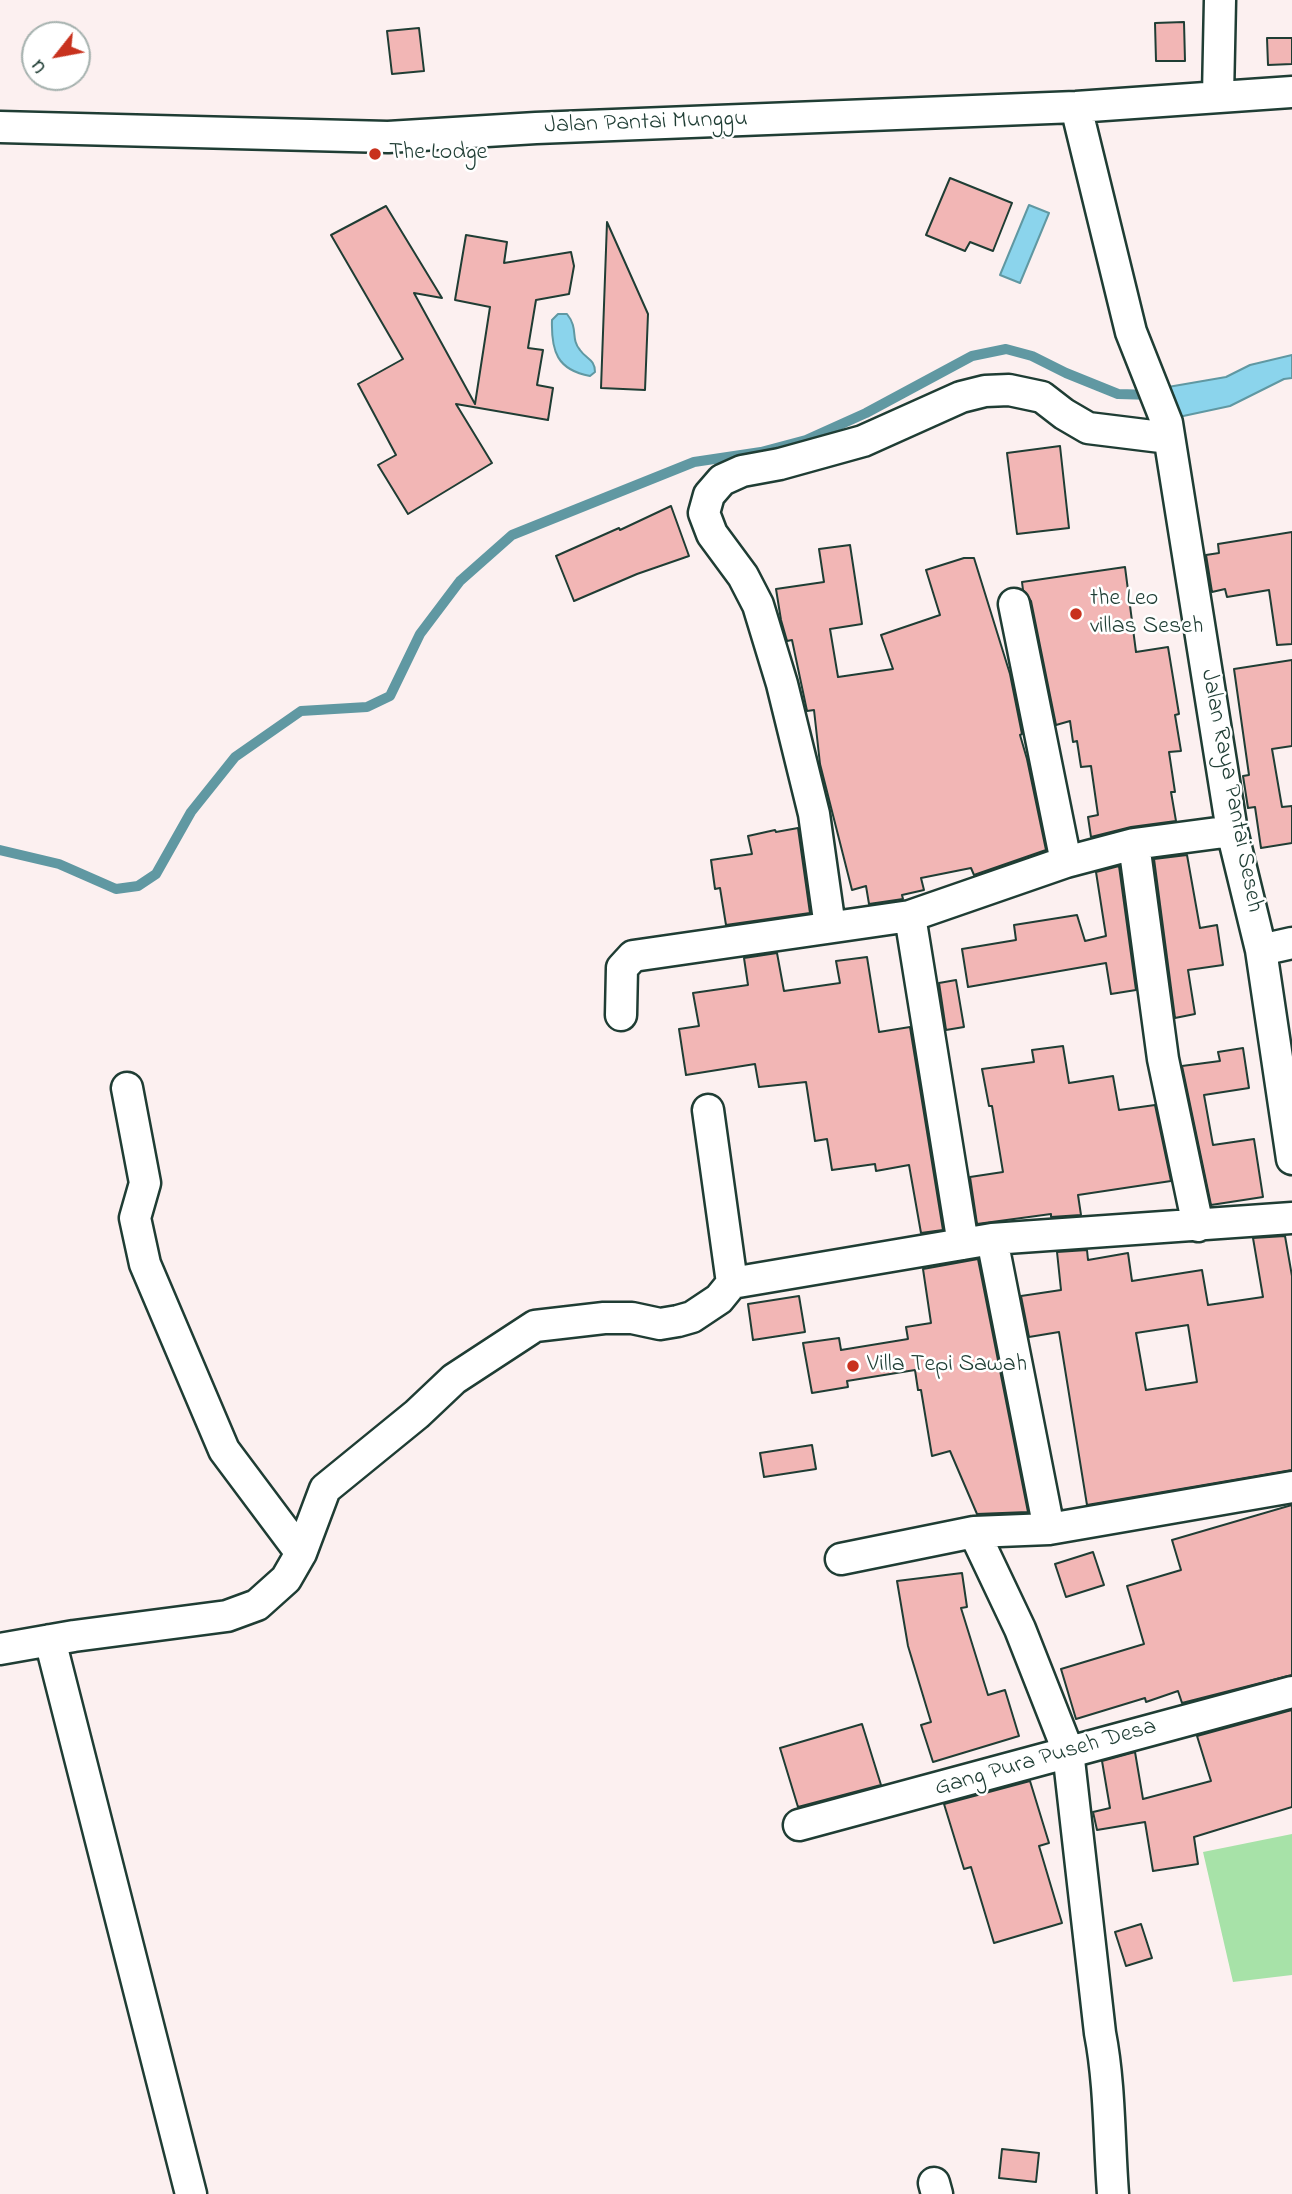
<!DOCTYPE html>
<style>
body{margin:0}
#map{position:relative;width:1292px;height:2194px;overflow:hidden;background:#fcf0f0;font-family:"Indie Flower",sans-serif}
canvas{display:block}
.north{position:absolute;left:21px;top:21px;width:70px;height:70px;box-sizing:border-box;background:#fff;border:2px solid #a5b1ae;border-radius:50%;rotate:239deg;font-size:19px;font-weight:700;line-height:28px;text-align:center;color:#1f3d34}
.north::after{content:'';display:block;margin:auto;width:24px;height:32px;background:#c8321e;clip-path:polygon(50% 0,100% 100%,50% 72%,0 100%)}
</style>
<div id="map">
<canvas width="1292" height="2194"></canvas>
<div class="north">U</div>
</div>
<script>
const ctx = document.querySelector('canvas').getContext('2d');
ctx.lineJoin = 'round';
function fill(path, color) { ctx.fillStyle = color; ctx.fill(path, 'evenodd'); }
function strokePath(path, color, width, dash) { ctx.strokeStyle = color; ctx.lineWidth = width; ctx.lineCap = dash ? 'butt' : 'round'; ctx.setLineDash(dash || []); ctx.stroke(path); }
function write(font, color, halo, rows, align = 'center') {
  ctx.font = font + ' "Indie Flower",sans-serif'; ctx.lineWidth = 5; ctx.setLineDash([]); ctx.textBaseline = 'middle'; ctx.strokeStyle = halo; ctx.fillStyle = color; for (const [text, x, y, turn = 0] of rows) {
    ctx.save(); ctx.translate(x, y); ctx.rotate((+turn || 0) * Math.PI / 180); ctx.textAlign = isNaN(turn) ? turn : align; if (halo) ctx.strokeText(text, 0, 0); ctx.fillText(text, 0, 0); ctx.restore();
  }
}
fill(new Path2D(`
 M 1292,1834 L 1292,1975 L 1233,1982 L 1203,1852 Z`), '#a7e2a8');
const water = new Path2D(`
 M 1029,205 L 1049,213 L 1020,283 L 1000,275 Z
 M 558,314 L 567,314 C 579,329 570,338 580,350 C 586,359 595,359 595,372 L 590,376 C 557,370 551,351 552,320 Z
 M 1292,355 L 1292,378 L 1284,379 L 1230,406 L 1174,418 L 1168,387 L 1226,377 L 1250,365 Z`);
fill(water, '#8bd4ec');
strokePath(water, '#6098a2', 2);
strokePath(new Path2D(`
 M 0,850 L 59,864 L 116,889 L 138,886 L 156,874 L 191,812 L 235,757 L 301,711 L 367,707 L 390,696 L 420,634 L 460,581 L 512,535 L 694,462 L 761,452 L 806,440 L 866,413 L 972,356 L 1006,349 L 1032,356 L 1066,373 L 1118,394 L 1153,395`), '#6098a2', 10);
const building = new Path2D(`
 M 1184,22 L 1185,61 L 1156,61 L 1155,23 Z
 M 419,28 L 424,71 L 392,74 L 387,31 Z
 M 1267,38 L 1292,38 L 1292,64 L 1268,65 Z
 M 950,178 L 1012,203 L 993,251 L 970,242 L 965,251 L 926,235 Z
 M 386,206 L 442,298 L 414,293 L 475,404 L 490,307 L 455,300 L 466,235 L 507,242 L 504,263 L 571,252 L 574,266 L 569,294 L 536,300 L 528,348 L 543,350 L 537,385 L 553,388 L 548,420 L 456,404 L 492,463 L 408,514 L 378,465 L 396,455 L 358,384 L 403,359 L 331,235 Z
 M 607,222 L 648,314 L 645,390 L 601,388 Z
 M 1060,446 L 1069,528 L 1017,534 L 1007,453 Z
 M 671,506 L 689,556 L 637,574 L 574,601 L 556,556 L 619,528 L 620,530 Z
 M 1292,532 L 1292,644 L 1277,645 L 1269,590 L 1227,597 L 1225,589 L 1212,592 L 1206,555 L 1219,553 L 1218,544 Z
 M 850,545 L 862,624 L 830,629 L 838,677 L 893,669 L 881,635 L 940,615 L 926,570 L 964,558 L 974,558 L 1010,674 L 1022,734 L 1020,735 L 1027,759 L 1046,850 L 974,875 L 971,868 L 921,878 L 924,890 L 902,895 L 903,899 L 869,904 L 866,886 L 852,890 L 820,764 L 814,710 L 807,711 L 792,640 L 787,641 L 781,620 L 776,589 L 824,582 L 819,549 Z
 M 1125,567 L 1136,652 L 1168,647 L 1179,714 L 1175,715 L 1181,751 L 1169,752 L 1175,792 L 1171,792 L 1176,821 L 1131,827 L 1091,837 L 1088,817 L 1098,815 L 1091,766 L 1081,767 L 1077,741 L 1073,742 L 1070,721 L 1056,725 L 1031,601 L 1023,590 L 1022,582 Z
 M 1292,660 L 1292,746 L 1272,749 L 1282,807 L 1292,806 L 1292,843 L 1261,848 L 1255,807 L 1248,808 L 1243,776 L 1249,775 L 1234,669 Z
 M 798,828 L 810,913 L 726,925 L 720,888 L 715,889 L 711,860 L 752,854 L 748,836 L 775,830 L 776,832 Z
 M 1187,855 L 1200,928 L 1217,925 L 1223,965 L 1188,970 L 1195,1014 L 1175,1018 L 1154,859 Z
 M 1119,866 L 1136,990 L 1111,994 L 1106,963 L 968,987 L 962,949 L 1016,940 L 1014,925 L 1077,915 L 1085,941 L 1106,936 L 1096,872 Z
 M 777,953 L 784,991 L 840,983 L 836,961 L 867,957 L 879,1032 L 910,1027 L 943,1230 L 921,1233 L 909,1165 L 876,1171 L 875,1164 L 832,1170 L 827,1139 L 815,1141 L 806,1082 L 759,1087 L 755,1064 L 686,1075 L 679,1029 L 699,1026 L 693,993 L 748,985 L 744,958 Z
 M 956,980 L 964,1027 L 946,1030 L 939,983 Z
 M 1063,1046 L 1069,1083 L 1113,1076 L 1119,1110 L 1155,1105 L 1171,1181 L 1078,1195 L 1081,1215 L 1051,1217 L 1051,1214 L 977,1224 L 970,1177 L 1003,1172 L 992,1106 L 989,1106 L 982,1069 L 1034,1062 L 1032,1050 Z
 M 1243,1048 L 1249,1088 L 1204,1095 L 1213,1145 L 1254,1139 L 1263,1197 L 1211,1205 L 1182,1066 L 1220,1061 L 1218,1052 Z
 M 1285,1236 L 1292,1276 L 1292,1470 L 1087,1505 L 1059,1332 L 1029,1337 L 1021,1296 L 1061,1290 L 1057,1252 L 1087,1250 L 1088,1260 L 1128,1253 L 1132,1281 L 1202,1270 L 1208,1305 L 1263,1297 L 1253,1238 ZM 1188,1325 L 1197,1382 L 1146,1390 L 1136,1333 Z
 M 978,1259 L 1028,1512 L 977,1514 L 950,1451 L 932,1456 L 921,1390 L 918,1390 L 915,1370 L 847,1381 L 848,1387 L 812,1393 L 803,1343 L 839,1338 L 841,1350 L 908,1339 L 906,1327 L 931,1323 L 923,1269 Z
 M 799,1296 L 805,1332 L 753,1340 L 748,1304 Z
 M 812,1445 L 816,1469 L 764,1477 L 760,1453 Z
 M 1292,1505 L 1292,1675 L 1182,1703 L 1178,1691 L 1146,1702 L 1145,1698 L 1076,1719 L 1061,1669 L 1144,1644 L 1127,1586 L 1181,1570 L 1172,1540 Z
 M 1093,1552 L 1104,1585 L 1066,1597 L 1055,1564 Z
 M 962,1573 L 967,1607 L 961,1608 L 988,1695 L 1005,1690 L 1019,1736 L 933,1762 L 921,1725 L 931,1722 L 908,1646 L 897,1581 Z
 M 1292,1710 L 1292,1807 L 1194,1837 L 1198,1864 L 1153,1871 L 1145,1822 L 1097,1830 L 1093,1812 L 1110,1808 L 1102,1761 L 1135,1752 L 1143,1799 L 1211,1781 L 1197,1736 Z
 M 862,1724 L 881,1785 L 798,1807 L 780,1748 Z
 M 1030,1781 L 1049,1843 L 1039,1846 L 1062,1923 L 994,1943 L 971,1867 L 964,1869 L 944,1804 Z
 M 1141,1924 L 1152,1958 L 1126,1966 L 1115,1932 Z
 M 1002,2149 L 1039,2153 L 1036,2182 L 999,2178 Z`);
fill(building, '#f2b6b5');
strokePath(building, '#1f3d34', 2);
const minor = new Path2D(`
 M 1218,96 L 1220,0
 M 1076,107 L 1131,332 L 1167,423 L 1232,831 L 1261,950 L 1292,1159
 M 0,127 L 388,137 L 536,128 L 1076,107 L 1292,92
 M 1014,604 L 1066,862
 M 1134,844 L 1163,1059 L 1198,1226
 M 910,916 L 963,1244
 M 830,927 L 814,814 L 782,684 L 758,605 L 743,576 L 712,534 L 704,513 L 709,495 L 722,480 L 742,471 L 780,464 L 863,441 L 961,397 L 985,391 L 1009,390 L 1042,397 L 1064,414 L 1088,428 L 1169,438
 M 1261,950 L 1292,943
 M 621,1015 L 622,968 L 633,956 L 910,916 L 1066,862 L 1134,844 L 1232,831
 M 127,1088 L 145,1183 L 135,1218 L 145,1264 L 224,1450 L 301,1553
 M 708,1110 L 732,1283
 M 992,1239 L 1049,1529
 M 974,1532 L 1020,1629 L 1068,1751 L 1100,2033 C 1110,2084 1109,2141 1113,2194
 M 841,1559 L 974,1532 L 1049,1529 L 1292,1487
 M 50,1640 L 191,2194
 M 0,1649 L 74,1636 L 227,1616 L 257,1605 L 286,1579 L 301,1553 L 325,1489 L 417,1414 L 454,1379 L 535,1326 L 604,1318 L 632,1318 L 660,1324 L 678,1321 L 692,1317 L 719,1299 L 732,1283 L 992,1239 L 1292,1218
 M 799,1825 L 1292,1692
 M 934,2183 L 937,2194`);
strokePath(minor, '#1f3d34', 35);
strokePath(minor, '#fff', 30);
for (const [x, y, r, color] of [
 [375,154,7,"#c8321e"],
 [1076,614,7,"#c8321e"],
 [853,1366,7,"#c8321e"]
]) { const dot = new Path2D(); dot.arc(x, y, r, 0, 2 * Math.PI); ctx.fillStyle = color; ctx.fill(dot); strokePath(dot, '#fff', 2.5); }
write('24px', '#1f3d34', '#fff', [
 ["Jalan Pantai Munggu",646,124,-2],
 ["Jalan Raya Pantai Seseh",1230,791,79],
 ["Gang Pura Puseh Desa",1046,1759,-16]
]);
write('24px', '#1f3d34', '#fff', [
 ["The Lodge",389,154],
 ["the Leo",1090,600],
 ["villas Seseh",1090,628],
 ["Villa Tepi Sawah",867,1366]
], 'left');
</script>
